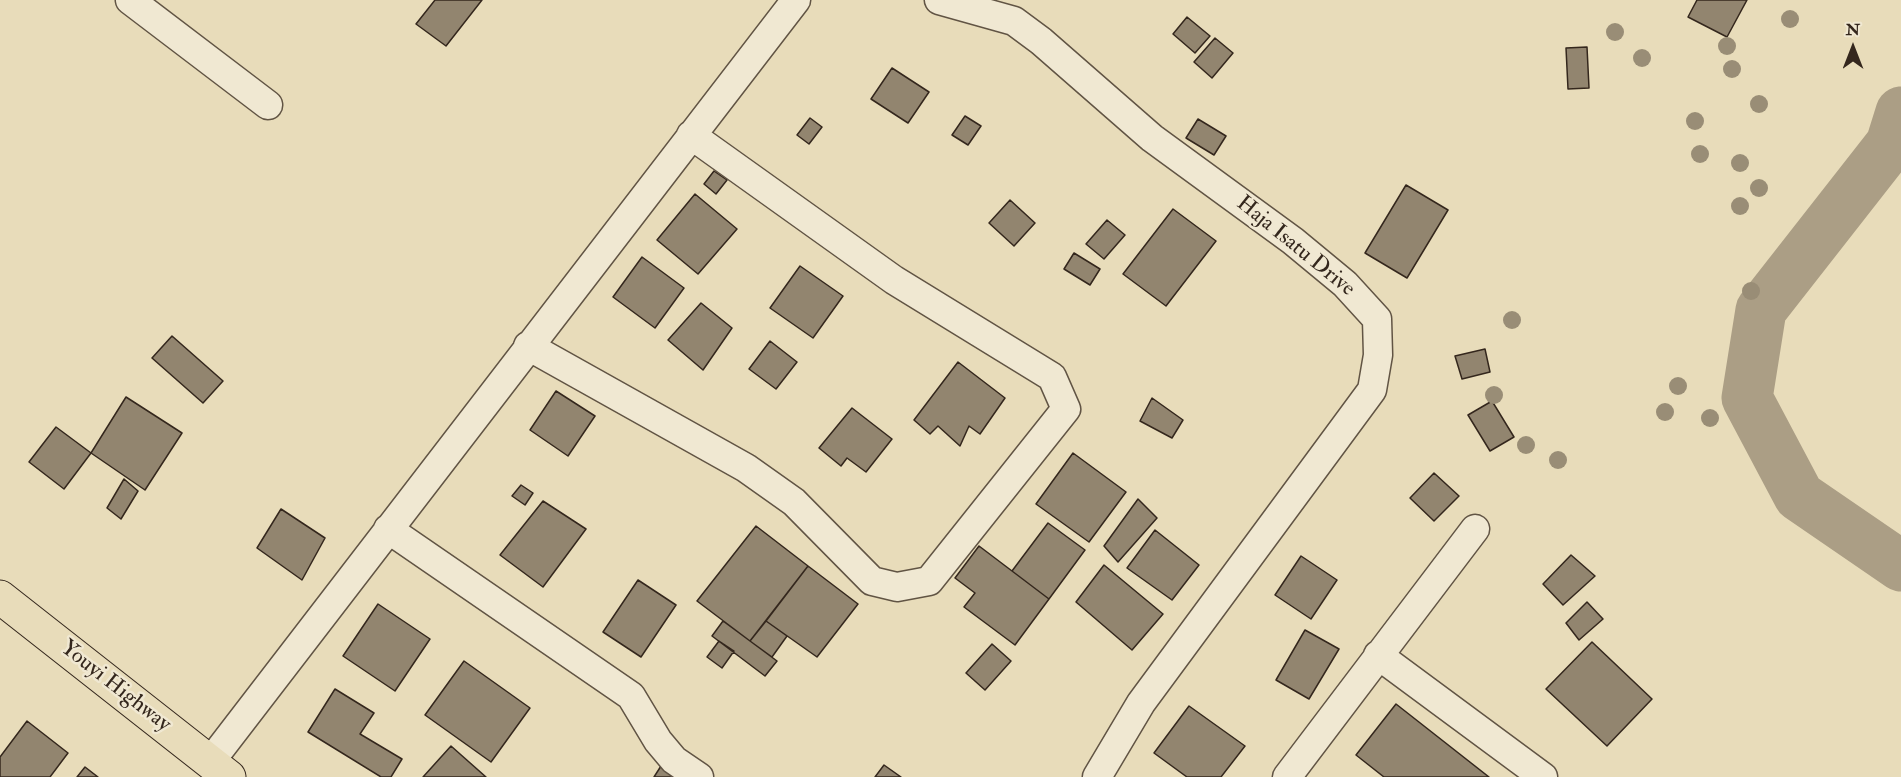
<!DOCTYPE html>
<style>
body{margin:0}
#map{position:relative;width:1901px;height:777px;overflow:hidden;background:#e8dcba;font-family:"IM FELL Double Pica",serif}
canvas{display:block}
.north{position:absolute;left:1823px;top:18px;width:60px;height:60px;-webkit-text-stroke:4px #f0e8d2;paint-order:stroke;rotate:0deg;font-size:16px;font-weight:700;line-height:24px;text-align:center;color:#34271d}
.north::after{content:'';display:block;margin:auto;width:21px;height:27px;background:#34271d;clip-path:polygon(50% 0,100% 100%,50% 72%,0 100%)}
</style>
<div id="map">
<canvas width="1901" height="777"></canvas>
<div class="north">N</div>
</div>
<script>
const ctx = document.querySelector('canvas').getContext('2d');
ctx.lineJoin = 'round';
function strokePath(path, color, width, dash) { ctx.strokeStyle = color; ctx.lineWidth = width; ctx.lineCap = dash ? 'butt' : 'round'; ctx.setLineDash(dash || []); ctx.stroke(path); }
function fill(path, color) { ctx.fillStyle = color; ctx.fill(path, 'evenodd'); }
function write(font, color, halo, rows, align = 'center') {
  ctx.font = font + ' "IM FELL Double Pica",serif'; ctx.lineWidth = 5; ctx.setLineDash([]); ctx.textBaseline = 'middle'; ctx.strokeStyle = halo; ctx.fillStyle = color; for (const [text, x, y, turn = 0] of rows) {
    ctx.save(); ctx.translate(x, y); ctx.rotate((+turn || 0) * Math.PI / 180); ctx.textAlign = isNaN(turn) ? turn : align; if (halo) ctx.strokeText(text, 0, 0); ctx.fillText(text, 0, 0); ctx.restore();
  }
}
strokePath(new Path2D(`
 M 1901,112 L 1891,144 L 1761,310 L 1747,398 L 1799,496 L 1901,566`), '#ab9e85', 51);
const building = new Path2D(`
 M 435,0 L 482,0 L 446,46 L 416,24 Z
 M 1697,0 L 1747,0 L 1727,37 L 1688,17 Z
 M 1187,17 L 1210,36 L 1195,53 L 1173,34 Z
 M 1215,38 L 1233,53 L 1212,78 L 1194,62 Z
 M 1587,47 L 1589,88 L 1568,89 L 1566,48 Z
 M 892,68 L 929,92 L 908,123 L 871,99 Z
 M 965,116 L 981,126 L 968,145 L 952,135 Z
 M 810,118 L 822,127 L 809,144 L 797,135 Z
 M 1198,119 L 1226,136 L 1214,155 L 1186,138 Z
 M 714,171 L 727,180 L 716,194 L 704,184 Z
 M 1406,185 L 1448,210 L 1407,278 L 1365,253 Z
 M 695,194 L 737,229 L 698,274 L 657,240 Z
 M 1010,200 L 1035,223 L 1014,246 L 989,223 Z
 M 1173,209 L 1216,241 L 1166,306 L 1123,274 Z
 M 1107,220 L 1125,235 L 1104,259 L 1086,244 Z
 M 1074,253 L 1100,269 L 1090,285 L 1064,269 Z
 M 642,257 L 684,288 L 655,328 L 613,297 Z
 M 800,266 L 843,296 L 813,338 L 770,308 Z
 M 701,303 L 732,328 L 703,370 L 668,340 Z
 M 172,336 L 223,381 L 203,403 L 152,358 Z
 M 770,341 L 797,362 L 776,389 L 749,369 Z
 M 1485,349 L 1490,372 L 1462,379 L 1455,356 Z
 M 958,362 L 1005,398 L 980,434 L 969,426 L 960,446 L 938,426 L 930,434 L 914,420 Z
 M 556,391 L 595,416 L 568,456 L 530,430 Z
 M 126,397 L 182,433 L 145,490 L 91,453 Z
 M 1152,398 L 1183,420 L 1172,438 L 1140,421 Z
 M 1492,401 L 1514,437 L 1490,451 L 1468,415 Z
 M 852,408 L 892,439 L 866,472 L 847,458 L 841,466 L 819,448 Z
 M 56,427 L 91,453 L 64,489 L 29,462 Z
 M 1073,453 L 1126,492 L 1089,542 L 1036,504 Z
 M 1434,473 L 1459,496 L 1434,521 L 1410,498 Z
 M 124,479 L 138,491 L 121,519 L 107,508 Z
 M 521,485 L 533,493 L 525,505 L 512,496 Z
 M 1138,499 L 1157,518 L 1118,562 L 1104,546 Z
 M 543,501 L 586,529 L 543,587 L 500,555 Z
 M 281,509 L 325,538 L 302,580 L 257,548 Z
 M 1048,523 L 1085,550 L 1049,599 L 1012,571 Z
 M 756,526 L 808,566 L 750,641 L 697,601 Z
 M 1155,530 L 1199,565 L 1172,600 L 1127,568 Z
 M 979,546 L 1049,599 L 1015,645 L 964,607 L 975,593 L 955,578 Z
 M 1571,555 L 1595,576 L 1563,605 L 1543,584 Z
 M 1301,556 L 1337,580 L 1311,619 L 1275,595 Z
 M 1104,565 L 1163,614 L 1132,650 L 1076,602 Z
 M 808,566 L 858,604 L 817,657 L 766,621 Z
 M 638,580 L 676,605 L 641,657 L 603,632 Z
 M 1587,602 L 1603,619 L 1579,640 L 1566,623 Z
 M 378,604 L 430,639 L 395,691 L 343,656 Z
 M 723,621 L 777,661 L 765,676 L 712,636 Z
 M 766,621 L 787,636 L 772,657 L 750,641 Z
 M 1305,630 L 1339,649 L 1309,699 L 1276,680 Z
 M 719,641 L 734,651 L 722,668 L 707,657 Z
 M 1592,642 L 1652,699 L 1607,746 L 1546,689 Z
 M 992,644 L 1011,661 L 985,690 L 966,673 Z
 M 464,661 L 530,708 L 491,762 L 425,715 Z
 M 335,689 L 374,713 L 360,734 L 402,759 L 391,777 L 381,777 L 308,732 Z
 M 1396,704 L 1489,777 L 1384,777 L 1356,755 Z
 M 1189,706 L 1245,746 L 1221,777 L 1187,777 L 1154,753 Z
 M 27,721 L 68,753 L 50,777 L 0,777 L 0,757 Z
 M 451,746 L 486,777 L 423,777 Z
 M 884,765 L 901,777 L 875,777 Z
 M 661,766 L 678,777 L 654,777 Z
 M 85,767 L 98,777 L 77,777 Z`);
fill(building, '#92856f');
strokePath(building, '#34271d', 1.5);
const minor = new Path2D(`
 M 130,0 L 268,105
 M 939,0 L 1014,21 L 1041,41 L 1152,138 L 1293,241 L 1345,284 L 1377,319 L 1378,355 L 1372,390 L 1141,703 L 1097,777
 M 528,346 L 746,468 L 794,502 L 872,581 L 897,587 L 929,581 L 1066,409 L 1052,377 L 894,280 L 691,135
 M 388,529 L 631,696 L 658,741 L 674,760 L 699,777
 M 1378,655 L 1543,777
 M 210,762 L 796,0
 M 1287,777 L 1475,529`);
const primary = new Path2D(`
 M 0,597 L 229,777`);
strokePath(minor, '#615444', 31);
strokePath(primary, '#34271d', 35);
strokePath(minor, '#f0e8d2', 28);
strokePath(primary, '#e8dcba', 33);
ctx.fillStyle = '#998d76';
for (const [x, y] of [
 [1790,19],
 [1615,32],
 [1727,46],
 [1642,58],
 [1732,69],
 [1759,104],
 [1695,121],
 [1700,154],
 [1740,163],
 [1759,188],
 [1740,206],
 [1751,291],
 [1512,320],
 [1678,386],
 [1494,395],
 [1665,412],
 [1710,418],
 [1526,445],
 [1558,460]
]) { ctx.beginPath(); ctx.arc(x, y, 9, 0, 2 * Math.PI); ctx.fill(); }
write('22px', '#34271d', '#f0e8d2', [
 ["Haja Isatu Drive",1295,247,39],
 ["Youyi Highway",115,687,38]
]);
</script>
